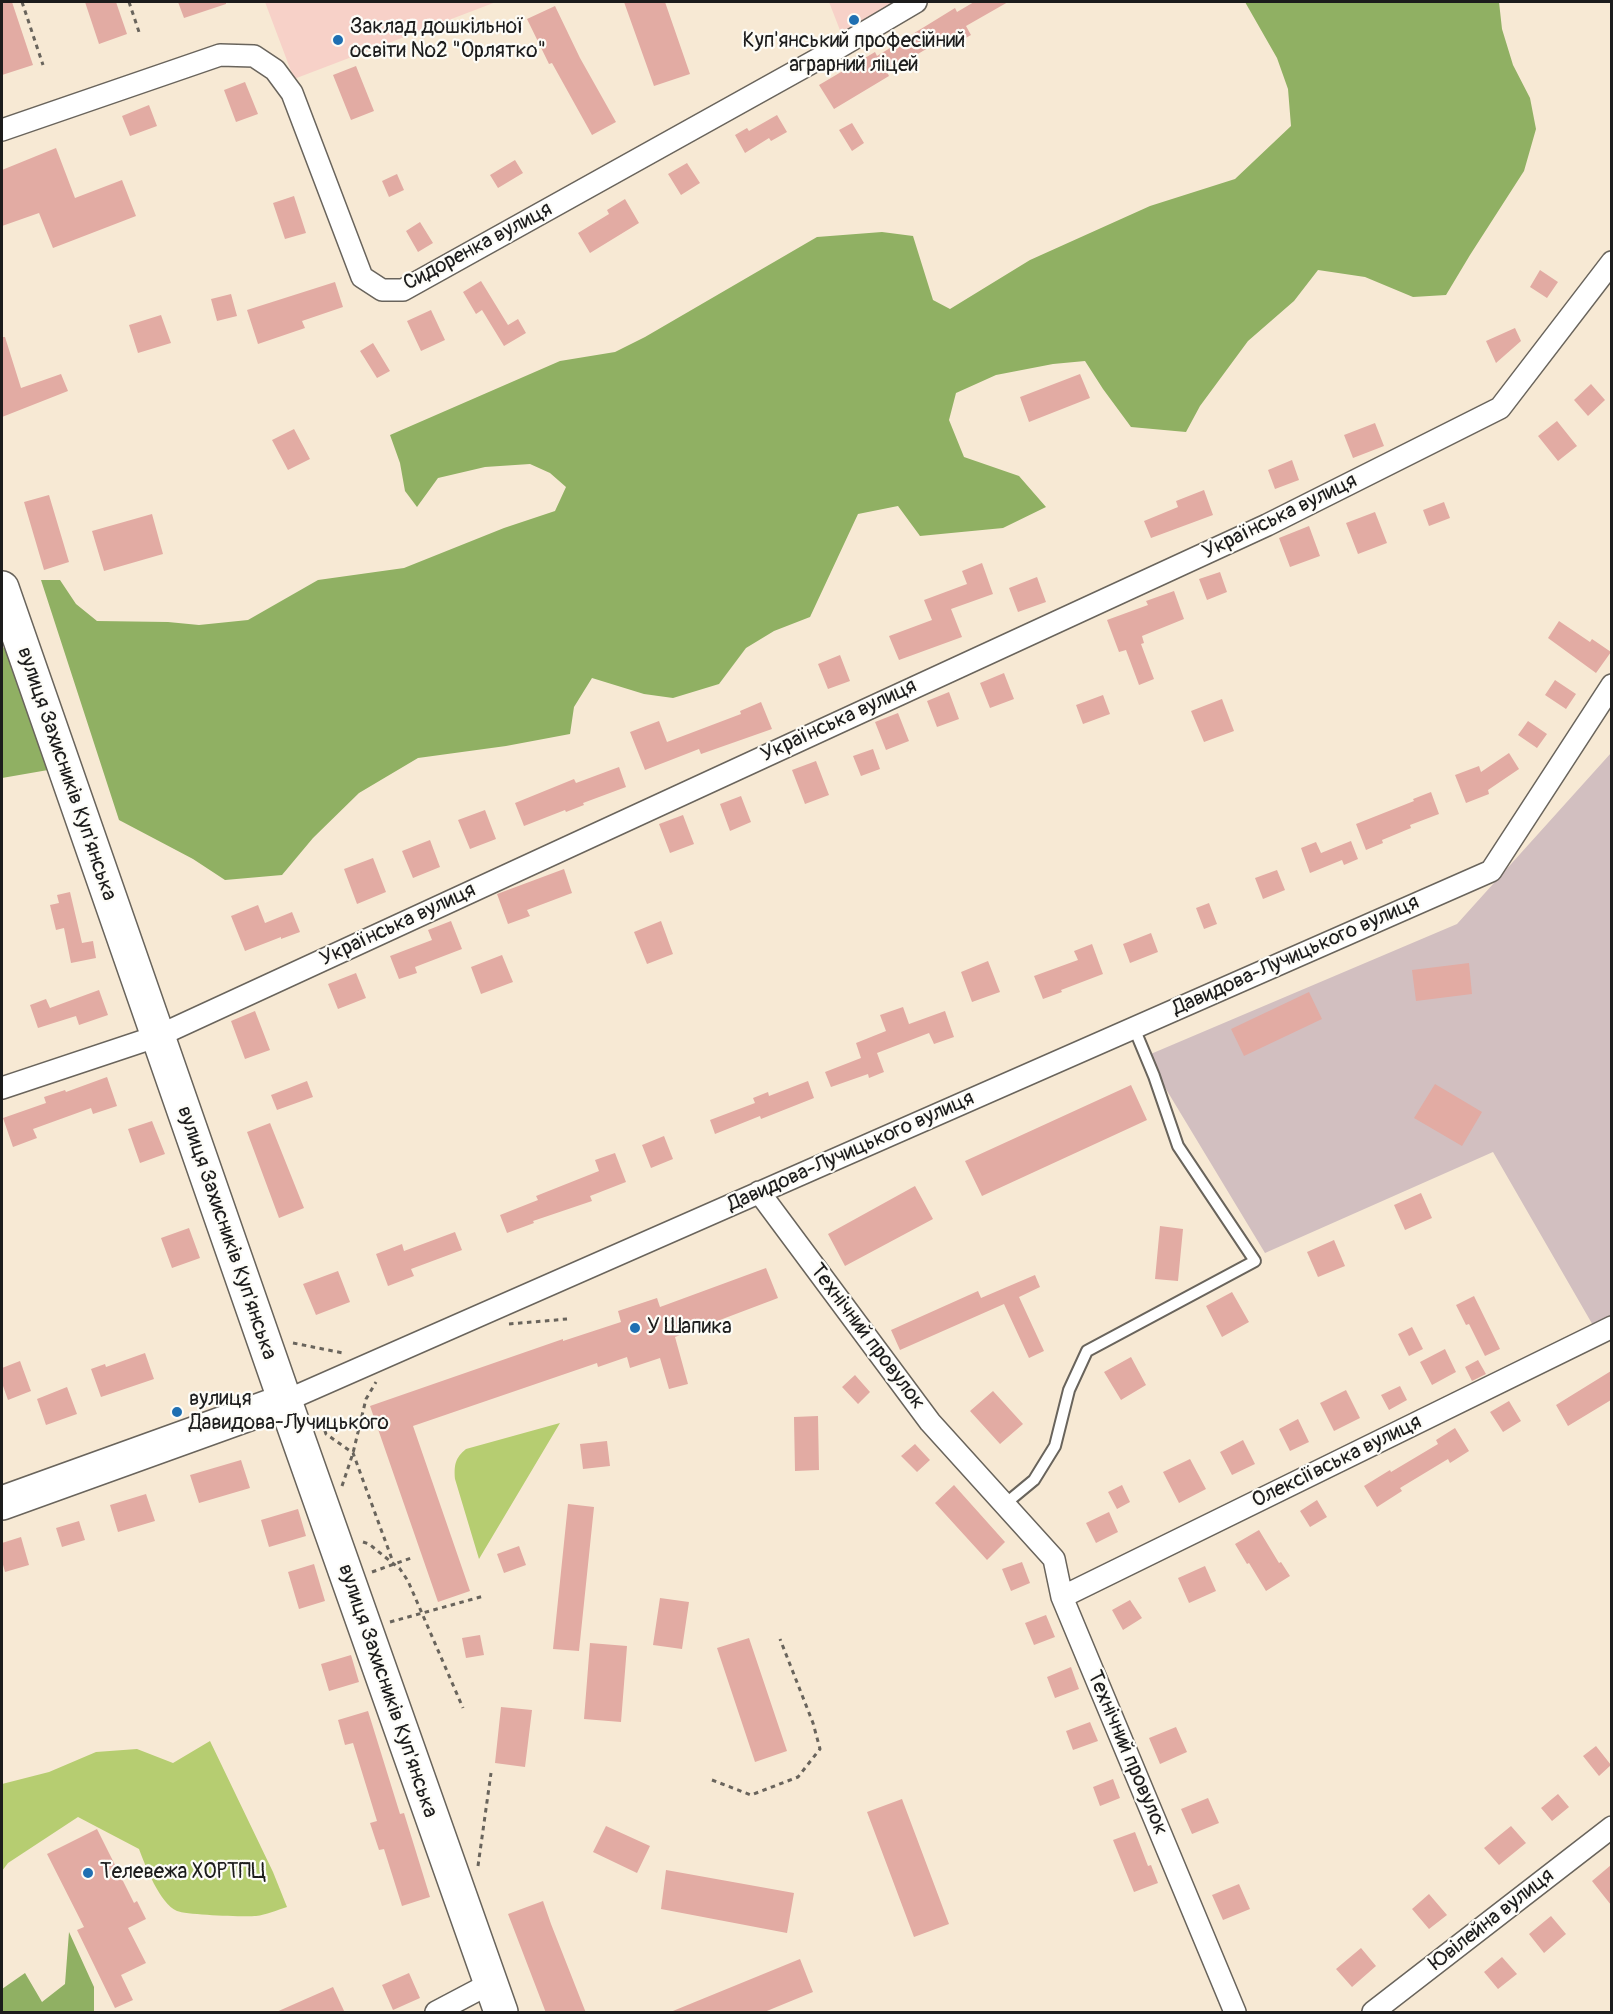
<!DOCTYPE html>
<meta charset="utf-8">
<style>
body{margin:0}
#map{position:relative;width:1613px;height:2014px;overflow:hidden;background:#f7e9d4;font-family:Pangolin,sans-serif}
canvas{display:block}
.frame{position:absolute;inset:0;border:3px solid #1c1c1c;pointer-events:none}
</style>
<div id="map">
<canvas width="1613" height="2014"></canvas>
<div class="frame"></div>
</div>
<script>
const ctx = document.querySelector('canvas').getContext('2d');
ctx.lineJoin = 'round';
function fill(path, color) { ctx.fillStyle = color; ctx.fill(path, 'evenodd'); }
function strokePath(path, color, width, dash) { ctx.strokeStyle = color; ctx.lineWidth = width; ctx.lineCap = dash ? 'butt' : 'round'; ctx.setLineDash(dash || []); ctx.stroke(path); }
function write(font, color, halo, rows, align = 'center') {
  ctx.font = font + ' Pangolin,sans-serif'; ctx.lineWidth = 4.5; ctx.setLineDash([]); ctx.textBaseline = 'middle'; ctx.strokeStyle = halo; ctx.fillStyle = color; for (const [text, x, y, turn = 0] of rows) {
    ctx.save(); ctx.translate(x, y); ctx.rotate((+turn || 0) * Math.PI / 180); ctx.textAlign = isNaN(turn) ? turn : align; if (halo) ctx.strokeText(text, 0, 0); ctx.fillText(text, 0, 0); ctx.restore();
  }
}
fill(new Path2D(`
 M 265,2 L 496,2 L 294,79 Z
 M 829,2 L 902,2 L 843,38 Z`), '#f7d1c8');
fill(new Path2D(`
 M 1611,753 L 1611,1326 L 1598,1334 L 1493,1152 L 1265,1253 L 1146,1056 L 1457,924 Z`), '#d2bfc0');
fill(new Path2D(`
 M 560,1423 L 479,1559 L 455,1479 C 454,1465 455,1458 466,1449 Z
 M 210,1741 L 273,1872 L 287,1907 C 277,1910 266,1915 256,1916 C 244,1917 187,1915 177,1911 C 160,1904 145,1865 139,1849 L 78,1817 L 8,1863 L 2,1871 L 2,1784 L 49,1772 L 96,1752 L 137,1749 L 173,1763 Z`), '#b6cd71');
fill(new Path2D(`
 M 1245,2 L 1499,2 L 1502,29 L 1513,65 L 1530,98 L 1536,129 L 1524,171 L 1470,255 L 1446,295 L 1413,297 L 1365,277 L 1318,270 L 1294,301 L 1248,341 L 1200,406 L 1186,432 L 1131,427 L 1103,389 L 1085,361 L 1053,364 L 996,375 L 956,393 L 949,420 L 964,457 L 1019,476 L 1046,507 L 1003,528 L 920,536 L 898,506 L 858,514 L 810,617 L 774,631 L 746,648 L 719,684 L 673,698 L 644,694 L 592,678 L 574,707 L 570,734 L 506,746 L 418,758 L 359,793 L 313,838 L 282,875 L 225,880 L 193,859 L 119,820 L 41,580 L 60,580 L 76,604 L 97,621 L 168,622 L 199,625 L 248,620 L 318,580 L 404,568 L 504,528 L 555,511 L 566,487 L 550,473 L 530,464 L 485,467 L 438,478 L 417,507 L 405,491 L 400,463 L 390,435 L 560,361 L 615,352 L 645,337 L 817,237 L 882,232 L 913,236 L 933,300 L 950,309 L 1030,260 L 1150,206 L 1235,179 L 1291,126 L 1288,89 L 1277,58 Z
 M 2,645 L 24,683 L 48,770 L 2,778 Z
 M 69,1932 L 94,1987 L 94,2012 L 2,2012 L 2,1989 L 25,1973 L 42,2002 L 65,1984 Z`), '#90b063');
fill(new Path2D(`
 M 2,2 L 12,2 L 33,65 L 2,75 Z
 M 85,2 L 116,2 L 127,34 L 99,44 Z
 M 178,2 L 226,2 L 226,4 L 184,18 Z
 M 624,2 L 665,2 L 690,74 L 654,86 Z
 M 974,2 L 1008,2 L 966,26 L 971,35 L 957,43 L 952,34 L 887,72 L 889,76 L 834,109 L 819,85 L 875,52 L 877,56 L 955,8 L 957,12 Z
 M 555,6 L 580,58 L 616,122 L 592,135 L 552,63 L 549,64 L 527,19 Z
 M 356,66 L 374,111 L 351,120 L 333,75 Z
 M 245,82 L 258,114 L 236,122 L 224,90 Z
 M 149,105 L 157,126 L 130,136 L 122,116 Z
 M 777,115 L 787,132 L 771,141 L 769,138 L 745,153 L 735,135 L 747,128 L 749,131 Z
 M 852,123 L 864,143 L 852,151 L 839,130 Z
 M 56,148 L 75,198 L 122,180 L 136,216 L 53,248 L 39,213 L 2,226 L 2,170 Z
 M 515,160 L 523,173 L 498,188 L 490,175 Z
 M 687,163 L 700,183 L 681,195 L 668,174 Z
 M 397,174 L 404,190 L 389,197 L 382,181 Z
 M 294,196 L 306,233 L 285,239 L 273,203 Z
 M 625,199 L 639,223 L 590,253 L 578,233 L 609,214 L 607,210 Z
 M 420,222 L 433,243 L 418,252 L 406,231 Z
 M 1540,270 L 1558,282 L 1547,298 L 1530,287 Z
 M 481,281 L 508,325 L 518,319 L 526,333 L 504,346 L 482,310 L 476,314 L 463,292 Z
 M 335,282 L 343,307 L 302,321 L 305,328 L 258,344 L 247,310 Z
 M 231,294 L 237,316 L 217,321 L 211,299 Z
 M 431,310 L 445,340 L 421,351 L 407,321 Z
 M 161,315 L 171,343 L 138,353 L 129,325 Z
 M 1515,328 L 1521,341 L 1496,363 L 1486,341 Z
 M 2,337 L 5,337 L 21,388 L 61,374 L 68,391 L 2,417 Z
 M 373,343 L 390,371 L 377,378 L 360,351 Z
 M 1080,374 L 1090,398 L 1029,422 L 1020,397 Z
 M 1591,384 L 1605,400 L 1588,416 L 1574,400 Z
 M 1557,421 L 1577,446 L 1558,461 L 1538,436 Z
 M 1375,423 L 1384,446 L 1353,458 L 1344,435 Z
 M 294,429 L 310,459 L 288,470 L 272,440 Z
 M 1292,460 L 1299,480 L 1275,489 L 1268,470 Z
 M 1204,490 L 1213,515 L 1151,538 L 1144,521 L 1178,507 L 1176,501 Z
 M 49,495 L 69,562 L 44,570 L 24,502 Z
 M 1444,502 L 1450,518 L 1429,526 L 1423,510 Z
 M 1375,512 L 1387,543 L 1358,554 L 1346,523 Z
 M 152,514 L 163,554 L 104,571 L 92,531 Z
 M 1309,526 L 1320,556 L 1290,567 L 1279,538 Z
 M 982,563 L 993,594 L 951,609 L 962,637 L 899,660 L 889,636 L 932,620 L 924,600 L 967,584 L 962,571 Z
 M 1220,572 L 1227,592 L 1207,600 L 1199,579 Z
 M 1037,577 L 1046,602 L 1018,612 L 1009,588 Z
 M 1174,591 L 1184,619 L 1142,636 L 1144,643 L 1141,644 L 1154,679 L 1139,685 L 1126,650 L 1119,652 L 1107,620 L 1148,605 L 1146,601 Z
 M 1559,621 L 1590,642 L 1592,639 L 1611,652 L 1596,673 L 1548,638 Z
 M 840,655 L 850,681 L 828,689 L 818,664 Z
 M 1004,673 L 1014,699 L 990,708 L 980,683 Z
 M 1555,680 L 1576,694 L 1566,709 L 1545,695 Z
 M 949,692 L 959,719 L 937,727 L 927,701 Z
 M 1103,695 L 1110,714 L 1083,724 L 1076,705 Z
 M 1222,699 L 1234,731 L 1204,742 L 1191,711 Z
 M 761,702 L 772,729 L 701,754 L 699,749 L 645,770 L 630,732 L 659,721 L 667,742 L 741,714 L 740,711 Z
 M 898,713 L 909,741 L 886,750 L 875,722 Z
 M 1528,721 L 1547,734 L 1537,748 L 1518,735 Z
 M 873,749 L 880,769 L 861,776 L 853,756 Z
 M 1509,753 L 1519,769 L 1488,790 L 1489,794 L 1466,803 L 1455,775 L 1479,766 L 1481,772 Z
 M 816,761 L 829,795 L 805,804 L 792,770 Z
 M 619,767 L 626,787 L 583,803 L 584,805 L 566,812 L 565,810 L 524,826 L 515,803 L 574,779 L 576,783 Z
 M 1431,792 L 1439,814 L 1410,825 L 1411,828 L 1382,840 L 1383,843 L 1366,850 L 1356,824 L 1414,801 L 1413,799 Z
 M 741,796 L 751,822 L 730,831 L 720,804 Z
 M 485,810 L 496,839 L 470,849 L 458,820 Z
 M 683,815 L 694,844 L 670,853 L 659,824 Z
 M 430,840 L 440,867 L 413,878 L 402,851 Z
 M 1351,841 L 1358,859 L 1344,865 L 1342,860 L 1310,873 L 1301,848 L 1316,842 L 1321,853 Z
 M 373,858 L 386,892 L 357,904 L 344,869 Z
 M 564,869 L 572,893 L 527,910 L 530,916 L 508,924 L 497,894 Z
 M 1277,870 L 1285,890 L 1263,899 L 1255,878 Z
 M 70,892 L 82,943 L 93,941 L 96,958 L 71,963 L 64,928 L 56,930 L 50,905 L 59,903 L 57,895 Z
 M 1209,903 L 1217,924 L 1204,929 L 1196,908 Z
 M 258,905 L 265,923 L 292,912 L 300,932 L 281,939 L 281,937 L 245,951 L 231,916 Z
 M 451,921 L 462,949 L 415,967 L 417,973 L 399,979 L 390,956 L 432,940 L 428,930 Z
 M 661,921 L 673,954 L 647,964 L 634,932 Z
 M 1151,933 L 1158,952 L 1130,963 L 1123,944 Z
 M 1092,944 L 1103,974 L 1061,990 L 1062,992 L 1043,999 L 1034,976 L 1078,960 L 1074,951 Z
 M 502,955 L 513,982 L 481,994 L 471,967 Z
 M 988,961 L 1000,992 L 972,1002 L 961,972 Z
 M 1469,963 L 1472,994 L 1416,1001 L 1412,970 Z
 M 356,973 L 366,998 L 338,1009 L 328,984 Z
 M 99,990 L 108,1015 L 79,1025 L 76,1016 L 38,1028 L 30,1005 L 46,999 L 50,1008 Z
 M 1309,992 L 1322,1019 L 1244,1056 L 1231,1029 Z
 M 903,1007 L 909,1024 L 945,1011 L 954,1037 L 934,1044 L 929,1033 L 877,1053 L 884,1072 L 869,1078 L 868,1074 L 831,1087 L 825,1072 L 861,1058 L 856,1043 L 886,1031 L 880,1015 Z
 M 255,1011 L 270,1050 L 245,1059 L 231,1021 Z
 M 107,1077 L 117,1106 L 93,1114 L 91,1108 L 33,1129 L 37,1138 L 13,1147 L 3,1118 L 46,1103 L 44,1097 L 65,1090 L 66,1092 Z
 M 307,1081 L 313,1097 L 277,1110 L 271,1095 Z
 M 808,1081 L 814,1098 L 761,1119 L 760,1116 L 715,1134 L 710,1120 L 755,1103 L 753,1098 L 768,1092 L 769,1096 Z
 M 1435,1084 L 1482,1112 L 1462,1146 L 1414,1118 Z
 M 1131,1085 L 1147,1120 L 982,1196 L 965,1161 Z
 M 152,1121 L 165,1154 L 140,1163 L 128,1129 Z
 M 270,1123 L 304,1208 L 279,1218 L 247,1132 Z
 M 664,1136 L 673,1159 L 651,1168 L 642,1145 Z
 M 615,1153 L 626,1182 L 590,1196 L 592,1201 L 533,1221 L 534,1223 L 507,1233 L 500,1215 L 538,1200 L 536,1196 L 599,1171 L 595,1160 Z
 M 915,1186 L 933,1219 L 845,1266 L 828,1234 Z
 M 1421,1193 L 1432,1218 L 1405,1230 L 1394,1205 Z
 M 1160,1226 L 1183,1229 L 1178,1281 L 1155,1279 Z
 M 189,1228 L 200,1258 L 172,1268 L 161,1238 Z
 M 455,1232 L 462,1250 L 411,1269 L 414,1276 L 388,1286 L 376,1254 L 402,1244 L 404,1251 Z
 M 1334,1240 L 1345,1266 L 1318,1277 L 1307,1252 Z
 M 766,1268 L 778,1298 L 675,1337 L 688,1384 L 669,1389 L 660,1358 L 630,1368 L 627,1357 L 598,1367 L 597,1363 L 413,1426 L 470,1591 L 438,1602 L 370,1406 L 563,1339 L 563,1341 L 621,1322 L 618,1311 L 657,1298 L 660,1307 Z
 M 338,1271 L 350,1302 L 316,1315 L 303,1284 Z
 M 1035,1275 L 1040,1287 L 1019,1297 L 1044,1351 L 1029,1358 L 1004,1304 L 900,1350 L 891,1330 L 978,1291 L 981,1298 Z
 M 1232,1292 L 1249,1322 L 1222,1337 L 1206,1306 Z
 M 1474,1296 L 1500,1349 L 1485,1356 L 1469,1324 L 1466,1325 L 1456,1305 Z
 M 1412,1327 L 1423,1349 L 1409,1356 L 1398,1334 Z
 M 1445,1349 L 1456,1372 L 1432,1385 L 1420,1362 Z
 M 145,1353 L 154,1379 L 101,1397 L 91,1369 L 105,1364 L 106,1367 Z
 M 1131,1357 L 1146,1385 L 1121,1400 L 1104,1372 Z
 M 1478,1360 L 1486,1374 L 1472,1381 L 1465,1367 Z
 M 20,1361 L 31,1391 L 8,1400 L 2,1383 L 2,1368 Z
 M 1611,1371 L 1611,1400 L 1568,1426 L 1556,1405 Z
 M 855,1375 L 870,1392 L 858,1404 L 842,1387 Z
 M 1400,1386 L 1407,1400 L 1389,1410 L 1381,1395 Z
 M 67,1387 L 77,1414 L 46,1425 L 37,1399 Z
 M 1346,1390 L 1360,1418 L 1334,1431 L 1320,1403 Z
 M 993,1391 L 1023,1424 L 1000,1444 L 970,1411 Z
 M 1509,1401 L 1521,1421 L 1503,1432 L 1490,1412 Z
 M 818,1416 L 819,1470 L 795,1471 L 794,1417 Z
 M 1298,1419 L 1309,1442 L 1290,1451 L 1279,1429 Z
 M 1455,1428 L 1469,1451 L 1450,1463 L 1448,1459 L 1400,1488 L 1402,1491 L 1377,1507 L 1364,1486 L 1390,1470 L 1391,1472 L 1438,1444 L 1436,1440 Z
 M 1243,1440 L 1255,1464 L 1232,1475 L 1220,1452 Z
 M 607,1441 L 610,1466 L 583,1469 L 580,1444 Z
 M 915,1444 L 930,1460 L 917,1472 L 901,1456 Z
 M 1190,1459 L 1206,1489 L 1179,1503 L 1163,1472 Z
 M 241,1460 L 250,1488 L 199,1503 L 190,1475 Z
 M 954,1485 L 1005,1542 L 987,1560 L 935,1503 Z
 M 1122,1485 L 1130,1502 L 1117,1509 L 1108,1492 Z
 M 146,1494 L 155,1521 L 118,1532 L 110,1505 Z
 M 1317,1500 L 1327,1517 L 1310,1527 L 1300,1511 Z
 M 568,1504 L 594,1507 L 579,1651 L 553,1649 Z
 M 298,1509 L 306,1536 L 269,1547 L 261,1520 Z
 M 1109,1512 L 1118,1532 L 1096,1543 L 1086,1523 Z
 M 79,1521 L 85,1540 L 62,1547 L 56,1528 Z
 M 1259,1530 L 1279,1563 L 1281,1562 L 1290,1576 L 1266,1591 L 1249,1563 L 1247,1564 L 1235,1544 Z
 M 21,1537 L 29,1565 L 5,1572 L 2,1561 L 2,1543 Z
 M 519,1546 L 526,1565 L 504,1573 L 497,1554 Z
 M 1022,1562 L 1030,1583 L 1011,1591 L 1002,1569 Z
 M 314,1564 L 325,1601 L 299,1609 L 288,1572 Z
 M 1205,1566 L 1216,1591 L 1189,1603 L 1178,1578 Z
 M 660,1598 L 689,1602 L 682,1649 L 653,1645 Z
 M 1130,1600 L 1142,1618 L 1123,1630 L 1112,1610 Z
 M 1046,1615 L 1055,1637 L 1034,1645 L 1025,1623 Z
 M 480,1635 L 484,1655 L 466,1658 L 462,1638 Z
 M 749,1638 L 787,1751 L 755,1762 L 717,1648 Z
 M 590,1643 L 627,1646 L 621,1722 L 584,1719 Z
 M 351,1655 L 359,1682 L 329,1691 L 321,1664 Z
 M 1071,1667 L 1079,1689 L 1055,1698 L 1047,1677 Z
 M 501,1707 L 532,1710 L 525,1767 L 495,1763 Z
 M 368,1711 L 400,1814 L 404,1813 L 430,1897 L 402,1906 L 384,1849 L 379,1850 L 370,1823 L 377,1821 L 353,1743 L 345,1745 L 338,1720 Z
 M 1090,1722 L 1098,1741 L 1073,1750 L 1066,1731 Z
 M 1176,1727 L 1187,1752 L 1160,1764 L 1149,1738 Z
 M 1596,1746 L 1611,1765 L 1599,1776 L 1583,1756 Z
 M 1113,1779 L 1120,1798 L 1100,1806 L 1093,1787 Z
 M 1558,1794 L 1569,1807 L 1552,1821 L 1541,1808 Z
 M 1208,1798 L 1219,1823 L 1192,1834 L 1181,1809 Z
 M 902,1799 L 949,1924 L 914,1937 L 867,1812 Z
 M 606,1826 L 650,1846 L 637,1873 L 593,1852 Z
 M 1511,1826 L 1526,1843 L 1499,1865 L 1484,1848 Z
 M 97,1829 L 134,1903 L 137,1901 L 146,1919 L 128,1928 L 146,1963 L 121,1975 L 133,2000 L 115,2008 L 77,1930 L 84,1927 L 47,1854 Z
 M 1135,1832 L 1148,1866 L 1151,1865 L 1158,1883 L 1134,1892 L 1113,1840 Z
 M 1611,1865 L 1611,1905 L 1592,1881 Z
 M 666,1870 L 794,1893 L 787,1933 L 661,1909 Z
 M 1239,1884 L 1250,1909 L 1223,1920 L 1212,1895 Z
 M 1429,1894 L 1447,1915 L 1429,1929 L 1412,1909 Z
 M 543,1901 L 551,1924 L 586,2013 L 546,2013 L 508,1914 Z
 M 1551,1916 L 1566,1934 L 1544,1953 L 1529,1934 Z
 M 1361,1948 L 1376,1966 L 1352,1987 L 1336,1969 Z
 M 1502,1957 L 1517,1974 L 1498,1989 L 1484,1972 Z
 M 800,1959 L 813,1992 L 762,2013 L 668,2013 Z
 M 409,1973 L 420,1998 L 393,2010 L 382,1985 Z
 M 333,1987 L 345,2013 L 274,2013 Z`), '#e2aba3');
const service = new Path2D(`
 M 1005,1504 L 1034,1480 L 1055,1446 L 1069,1390 L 1087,1351 L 1255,1261 L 1178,1146 L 1154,1076 L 1134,1028`);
const minor = new Path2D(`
 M 2,130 L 220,55 L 254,56 L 275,70 L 292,93 L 362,277 L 382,290 L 403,290 L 838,48 L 916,2
 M 2,1088 L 158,1036 L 1267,525 L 1500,408 L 1612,262
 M 759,1192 L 930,1422 L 1054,1559 L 1062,1597 L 1235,2012
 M 285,1401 L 1491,871 L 1612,685
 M 1062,1597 L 1612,1327
 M 436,2012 L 491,1983
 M 1373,2012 L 1612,1827`);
const primary = new Path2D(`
 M 2,588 L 285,1401 L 501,2012
 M 2,1503 L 285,1401`);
strokePath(service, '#69645c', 14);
strokePath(minor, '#69645c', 24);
strokePath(primary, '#69645c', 36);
strokePath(new Path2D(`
 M 22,2 L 43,65
 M 129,2 L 139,32
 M 509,1324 L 567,1319
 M 293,1343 L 343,1353
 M 322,1422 L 326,1434 L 353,1453 L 393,1562
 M 342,1486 L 353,1453 L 366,1399 L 376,1382
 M 363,1542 L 369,1544 L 400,1569 L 408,1581 L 463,1708
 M 372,1572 L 414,1557
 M 390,1622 L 484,1596
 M 712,1780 L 751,1795 L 798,1777 L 820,1749 L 813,1723 L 780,1639
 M 478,1866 L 491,1773`), '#69645c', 3, [4.5, 4.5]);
strokePath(service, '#fff', 10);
strokePath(minor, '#fff', 21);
strokePath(primary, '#fff', 33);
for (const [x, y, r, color] of [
 [854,20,6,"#1f6fb2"],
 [338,40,6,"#1f6fb2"],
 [635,1328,6,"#1f6fb2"],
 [177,1412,6,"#1f6fb2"],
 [88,1873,6,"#1f6fb2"]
]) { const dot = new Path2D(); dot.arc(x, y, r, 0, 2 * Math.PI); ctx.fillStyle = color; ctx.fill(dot); strokePath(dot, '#fdfcf7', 2); }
write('21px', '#1c1c1c', '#fdfcf7', [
 ["Заклад дошкільної",350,28],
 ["освіти №2 \"Орлятко\"",350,52],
 ["Куп'янський професійний",854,42,"center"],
 ["аграрний ліцей",854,66,"center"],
 ["У Шапика",647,1328],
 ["вулиця",189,1400],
 ["Давидова-Лучицького",189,1424],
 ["Телевежа ХОРТПЦ",100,1873]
], 'left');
write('21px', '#1c1c1c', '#fdfcf7', [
 ["Сидоренка вулиця",478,247,-28],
 ["Українська вулиця",1280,517,-26],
 ["Українська вулиця",839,721,-25],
 ["вулиця Захисників Куп'янська",66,774,71],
 ["Українська вулиця",398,925,-25],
 ["Давидова-Лучицького вулиця",1296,956,-24],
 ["Давидова-Лучицького вулиця",851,1152,-24],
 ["вулиця Захисників Куп'янська",226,1233,71],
 ["Технічний провулок",867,1337,53],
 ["Олексіївська вулиця",1337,1462,-26],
 ["вулиця Захисників Куп'янська",387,1691,71],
 ["Технічний провулок",1127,1753,67],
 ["Ювілейна вулиця",1492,1920,-38]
]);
</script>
